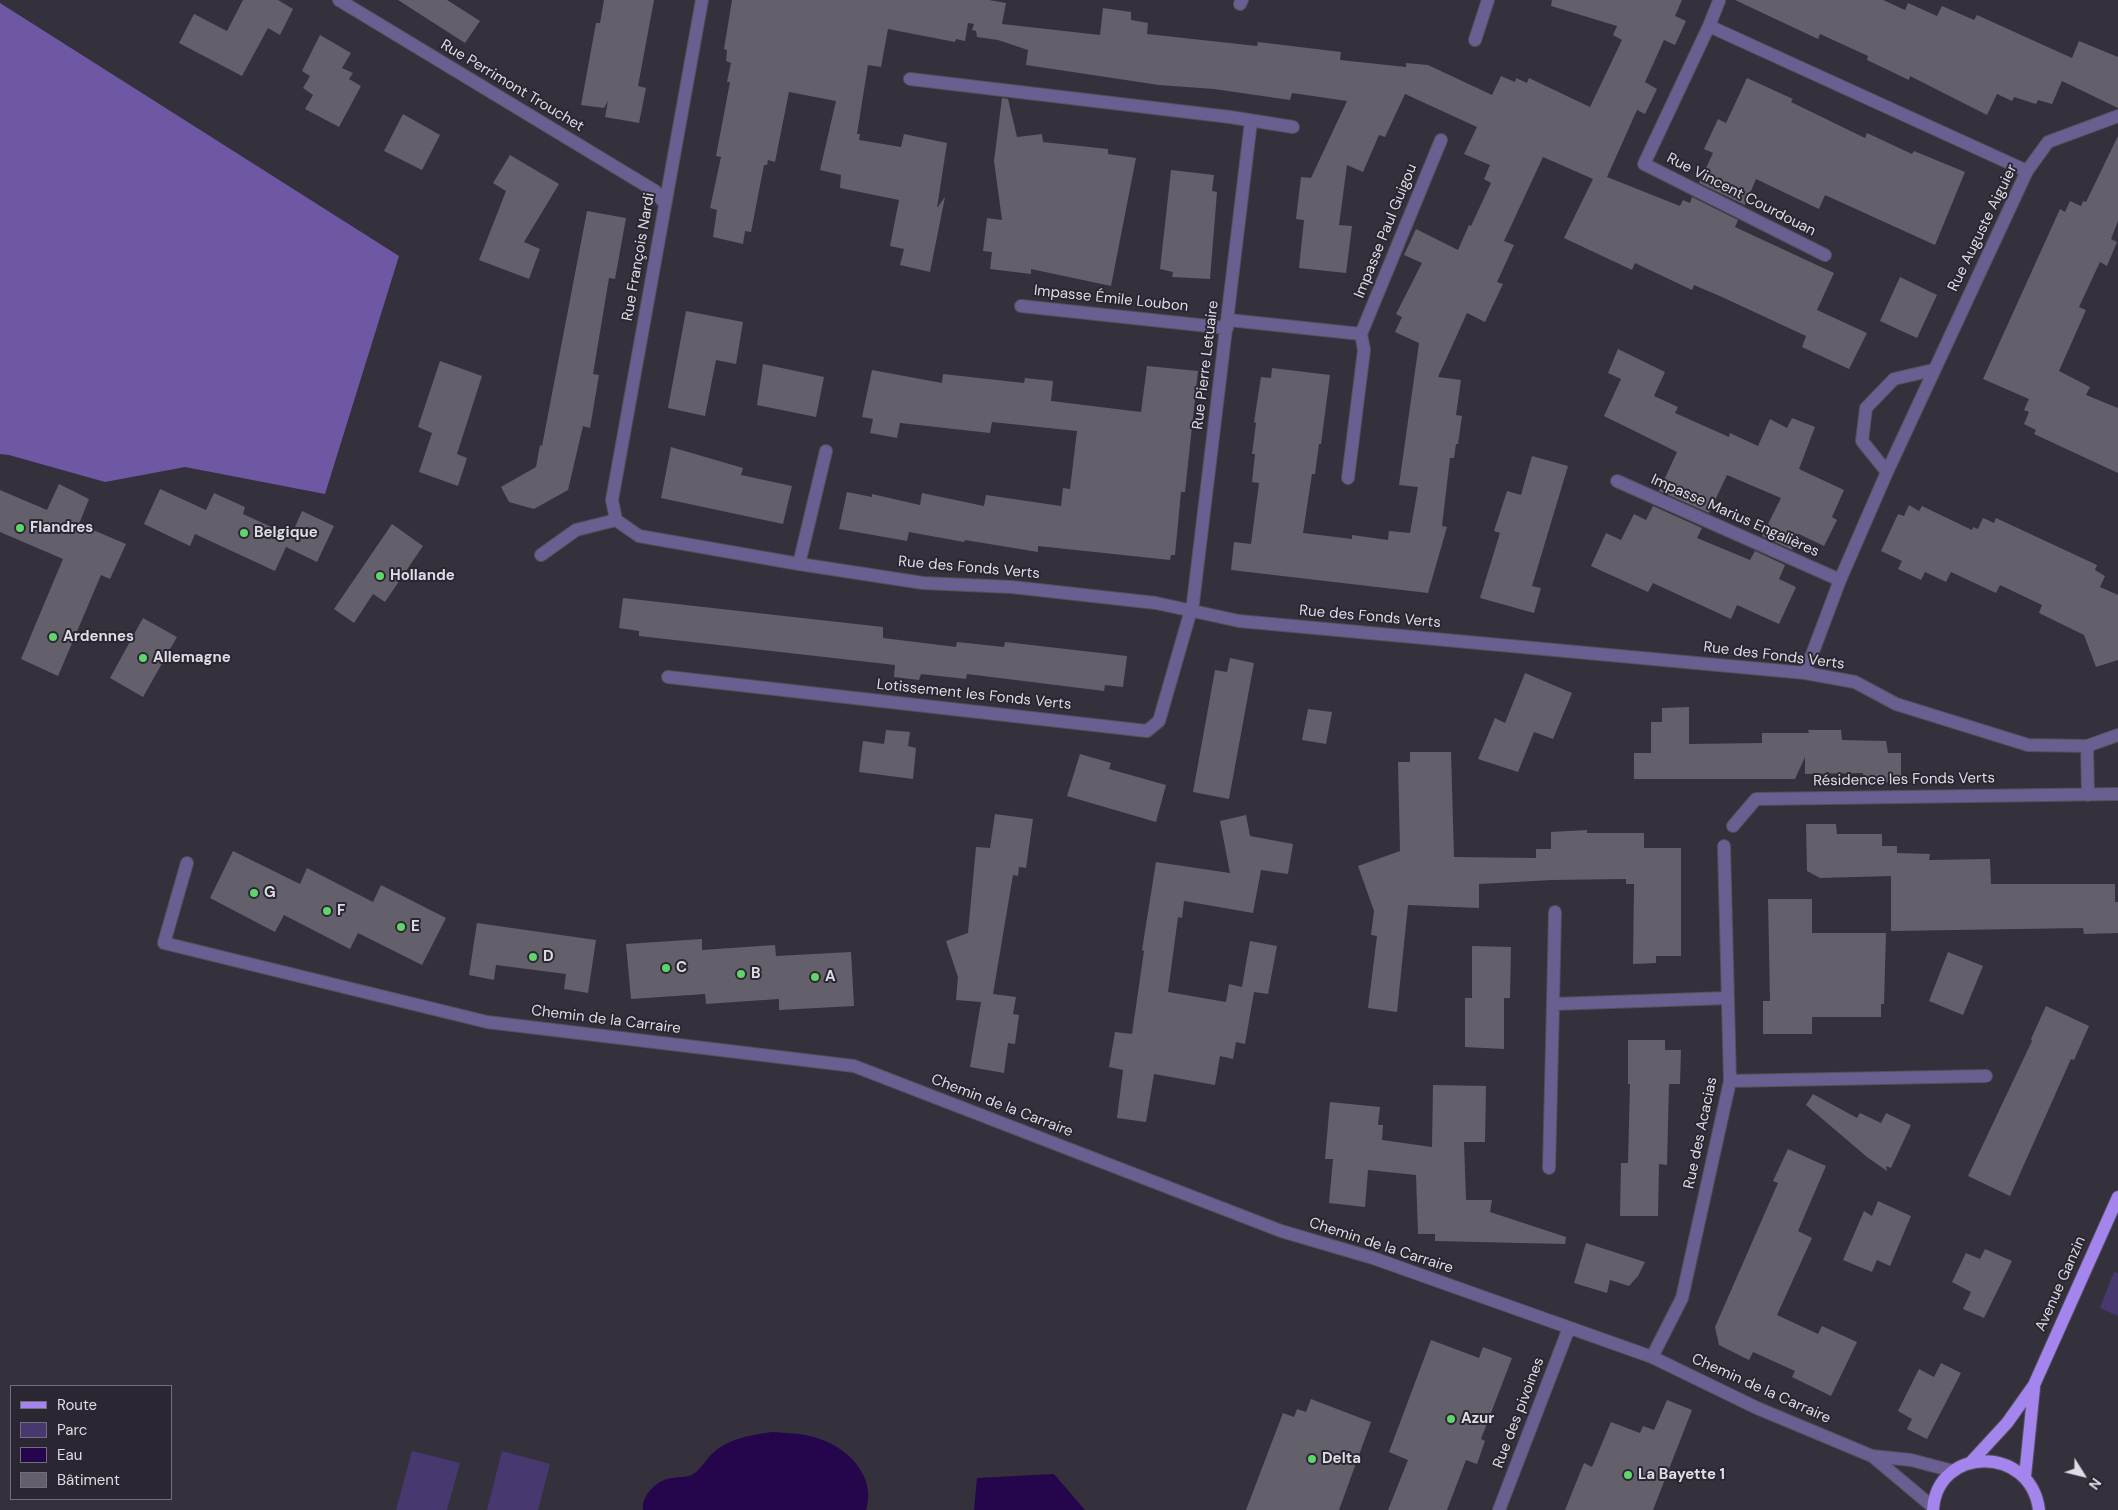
<!DOCTYPE html>
<meta charset="utf-8">
<style>
body{margin:0}
#map{position:relative;width:2118px;height:1510px;overflow:hidden;background:#34313c;font-family:"DM Sans",sans-serif}
canvas{display:block}
.legend{position:absolute;left:10px;top:1385px;width:162px;height:115px;box-sizing:border-box;background:#2a2732;border:1px solid #726f79;margin:0;padding:6px 9px;list-style:none;font-size:15px;color:#dedce4}
.legend li{display:flex;align-items:center;gap:10px;height:25px}
.legend b{width:25px;border:1px solid #726f79}
.north{position:absolute;left:2058px;top:1450px;width:50px;height:50px;-webkit-text-stroke:4px #2a2732;paint-order:stroke;rotate:126deg;font-size:14px;font-weight:700;line-height:20px;text-align:center;color:#dedce4}
.north::after{content:'';display:block;margin:auto;width:18px;height:22px;background:#dedce4;clip-path:polygon(50% 0,100% 100%,50% 72%,0 100%)}
</style>
<div id="map">
<canvas width="2118" height="1510"></canvas>
<ul class="legend">
<li><b style="height:6px;background:#a385ed"></b>Route</li>
<li><b style="height:14px;background:#483870"></b>Parc</li>
<li><b style="height:14px;background:#25064d"></b>Eau</li>
<li><b style="height:14px;background:#63606c"></b>Bâtiment</li>
</ul>
<div class="north">N</div>
</div>
<script>
const ctx = document.querySelector('canvas').getContext('2d');
ctx.lineJoin = 'round';
function fill(path, color) { ctx.fillStyle = color; ctx.fill(path, 'evenodd'); }
function strokePath(path, color, width, dash) { ctx.strokeStyle = color; ctx.lineWidth = width; ctx.lineCap = dash ? 'butt' : 'round'; ctx.setLineDash(dash || []); ctx.stroke(path); }
function write(font, color, halo, rows, align = 'center') {
  ctx.font = font + ' "DM Sans",sans-serif'; ctx.lineWidth = 4; ctx.setLineDash([]); ctx.textBaseline = 'middle'; ctx.strokeStyle = halo; ctx.fillStyle = color; for (const [text, x, y, turn = 0] of rows) {
    ctx.save(); ctx.translate(x, y); ctx.rotate((+turn || 0) * Math.PI / 180); ctx.textAlign = isNaN(turn) ? turn : align; if (halo) ctx.strokeText(text, 0, 0); ctx.fillText(text, 0, 0); ctx.restore();
  }
}
fill(new Path2D(`
 M 2114,1272 L 2118,1273 L 2118,1316 L 2100,1308 Z
 M 412,1451 L 460,1463 L 447,1510 L 396,1510 Z
 M 502,1451 L 550,1464 L 538,1510 L 487,1510 Z`), '#483870');
fill(new Path2D(`
 M 0,3 L 399,256 L 325,494 L 185,467 L 105,482 L 9,455 L 0,454 Z`), '#6e57a3');
fill(new Path2D(`
 M 772,1432 C 786,1433 801,1433 814,1437 C 846,1446 877,1475 866,1510 L 643,1510 C 641,1497 655,1482 667,1479 C 677,1476 688,1479 696,1472 C 703,1466 707,1458 714,1452 C 730,1438 752,1435 772,1432 Z
 M 1054,1474 L 1085,1510 L 974,1510 L 977,1478 Z`), '#25064d');
fill(new Path2D(`
 M 243,0 L 278,0 L 293,9 L 280,35 L 268,28 L 242,76 L 179,43 L 194,14 L 227,31 Z
 M 398,0 L 447,0 L 480,21 L 465,43 Z
 M 604,0 L 654,0 L 638,86 L 646,88 L 639,123 L 605,117 L 608,101 L 604,108 L 581,105 L 596,23 L 600,23 Z
 M 732,0 L 989,0 L 1006,3 L 1002,24 L 1100,35 L 1103,8 L 1131,12 L 1131,20 L 1148,23 L 1147,34 L 1257,46 L 1258,42 L 1341,52 L 1340,60 L 1406,67 L 1406,63 L 1428,65 L 1492,95 L 1501,76 L 1515,82 L 1516,78 L 1527,83 L 1529,78 L 1590,107 L 1622,40 L 1613,35 L 1617,26 L 1551,6 L 1552,0 L 1682,0 L 1675,16 L 1686,21 L 1675,45 L 1664,40 L 1645,82 L 1657,89 L 1645,114 L 1637,110 L 1607,177 L 1680,206 L 1683,200 L 1690,203 L 1692,197 L 1738,220 L 1735,227 L 1834,273 L 1817,310 L 1867,333 L 1849,369 L 1802,347 L 1806,336 L 1722,297 L 1694,285 L 1692,290 L 1635,263 L 1632,270 L 1564,238 L 1593,179 L 1543,157 L 1504,241 L 1514,245 L 1497,282 L 1503,284 L 1485,322 L 1467,313 L 1438,377 L 1461,380 L 1456,415 L 1462,416 L 1458,444 L 1456,444 L 1454,458 L 1450,458 L 1442,526 L 1447,527 L 1428,593 L 1231,570 L 1234,542 L 1251,544 L 1259,483 L 1252,482 L 1255,454 L 1252,454 L 1256,423 L 1254,422 L 1261,377 L 1271,378 L 1272,368 L 1330,375 L 1321,444 L 1319,444 L 1315,474 L 1312,474 L 1303,533 L 1352,539 L 1352,535 L 1388,540 L 1389,531 L 1410,533 L 1418,487 L 1399,485 L 1419,343 L 1395,332 L 1402,317 L 1396,314 L 1422,263 L 1404,255 L 1416,229 L 1458,250 L 1469,225 L 1471,226 L 1491,183 L 1484,179 L 1490,165 L 1464,154 L 1477,127 L 1405,94 L 1385,137 L 1379,135 L 1363,172 L 1347,165 L 1339,225 L 1352,226 L 1346,273 L 1299,268 L 1304,220 L 1296,219 L 1301,177 L 1311,178 L 1347,101 L 1292,93 L 1290,100 L 1214,89 L 1159,85 L 1026,65 L 1028,50 L 998,40 L 977,37 L 976,31 L 972,30 L 974,24 L 968,23 L 965,41 L 956,39 L 955,42 L 888,29 L 881,67 L 868,65 L 857,134 L 860,134 L 859,140 L 901,147 L 904,134 L 947,143 L 937,208 L 945,197 L 930,272 L 900,265 L 904,249 L 890,246 L 899,200 L 840,188 L 841,175 L 820,170 L 836,101 L 789,92 L 775,162 L 768,160 L 767,165 L 764,165 L 751,232 L 745,231 L 743,244 L 713,237 L 717,210 L 710,208 L 721,157 L 716,156 L 730,82 L 727,82 L 731,63 L 726,61 L 727,50 L 724,49 Z
 M 1735,0 L 1883,0 L 1905,10 L 1908,3 L 1937,16 L 1942,6 L 1974,20 L 1977,15 L 2072,58 L 2079,41 L 2118,57 L 2118,108 L 2062,81 L 2052,104 L 2038,100 L 2036,104 L 2014,97 L 2012,101 L 1997,94 L 1987,115 L 1910,76 L 1909,80 L 1867,60 L 1868,56 L 1820,34 L 1818,39 Z
 M 320,35 L 351,53 L 342,68 L 353,73 L 349,79 L 361,86 L 339,127 L 305,109 L 313,95 L 303,88 L 310,76 L 302,71 Z
 M 1747,78 L 1793,99 L 1791,102 L 1865,138 L 1867,133 L 1912,154 L 1914,151 L 1965,172 L 1935,245 L 1825,195 L 1819,209 L 1756,179 L 1745,205 L 1699,183 L 1713,153 L 1704,149 L 1718,119 L 1726,123 Z
 M 1002,98 L 1008,99 L 1017,137 L 1042,134 L 1043,142 L 1108,149 L 1108,154 L 1136,158 L 1111,286 L 1031,269 L 1031,274 L 990,269 L 992,252 L 983,251 L 987,218 L 1002,220 L 994,161 Z
 M 403,114 L 440,135 L 422,170 L 384,151 Z
 M 2118,136 L 2118,221 L 2111,239 L 2117,242 L 2107,266 L 2100,262 L 2079,307 L 2086,310 L 2059,371 L 2090,387 L 2086,395 L 2118,408 L 2118,473 L 2034,434 L 2036,430 L 2024,424 L 2029,412 L 2024,410 L 2029,399 L 1983,379 L 2060,209 L 2065,212 L 2070,201 L 2081,206 L 2083,201 L 2086,202 Z
 M 510,155 L 559,184 L 524,242 L 540,249 L 529,279 L 479,260 L 506,191 L 493,183 Z
 M 1171,170 L 1214,175 L 1212,191 L 1217,192 L 1210,279 L 1172,277 L 1173,272 L 1160,269 Z
 M 587,211 L 626,218 L 615,279 L 609,278 L 593,374 L 599,375 L 590,428 L 583,426 L 568,490 L 534,509 L 509,502 L 501,487 L 536,467 L 540,445 L 542,446 Z
 M 1900,277 L 1937,295 L 1917,338 L 1880,321 Z
 M 686,311 L 743,322 L 736,364 L 716,360 L 705,416 L 668,408 Z
 M 1618,349 L 1665,372 L 1654,396 L 1678,407 L 1675,413 L 1729,437 L 1730,433 L 1758,446 L 1770,419 L 1787,428 L 1792,418 L 1815,427 L 1799,469 L 1844,490 L 1832,517 L 1837,520 L 1824,546 L 1799,534 L 1792,550 L 1762,536 L 1781,498 L 1727,475 L 1709,513 L 1659,491 L 1677,452 L 1604,416 L 1621,379 L 1608,373 Z
 M 440,361 L 482,376 L 457,454 L 467,458 L 458,486 L 419,472 L 432,433 L 418,427 Z
 M 763,364 L 824,377 L 816,417 L 757,405 Z
 M 1147,366 L 1198,371 L 1185,492 L 1181,492 L 1175,555 L 1171,555 L 1170,560 L 1038,546 L 1038,552 L 965,540 L 964,542 L 909,532 L 907,541 L 839,529 L 847,492 L 872,497 L 872,494 L 920,505 L 922,493 L 984,506 L 986,495 L 1061,506 L 1063,488 L 1070,489 L 1077,431 L 992,422 L 990,433 L 900,423 L 897,438 L 870,433 L 873,419 L 862,417 L 872,370 L 942,383 L 943,374 L 1024,383 L 1025,378 L 1053,381 L 1051,401 L 1141,412 Z
 M 671,447 L 743,468 L 741,475 L 792,486 L 783,524 L 661,498 Z
 M 1532,456 L 1568,466 L 1532,586 L 1541,588 L 1534,613 L 1480,598 L 1500,533 L 1494,531 L 1507,491 L 1521,495 Z
 M 59,484 L 89,499 L 79,524 L 126,544 L 110,579 L 101,575 L 58,676 L 21,659 L 63,559 L 0,532 L 0,490 L 47,510 Z
 M 160,489 L 206,510 L 214,493 L 245,507 L 243,514 L 291,536 L 302,511 L 334,526 L 317,562 L 286,547 L 287,545 L 275,571 L 195,534 L 190,546 L 144,524 Z
 M 1909,505 L 1919,511 L 1922,506 L 1972,530 L 1973,527 L 1978,529 L 1983,518 L 1994,523 L 1996,518 L 2097,565 L 2095,570 L 2105,576 L 2100,587 L 2118,595 L 2118,660 L 2096,667 L 2084,635 L 2039,613 L 2042,605 L 2000,585 L 1996,593 L 1951,572 L 1946,582 L 1925,572 L 1921,580 L 1898,569 L 1902,561 L 1881,551 L 1898,514 L 1904,516 Z
 M 1653,506 L 1702,528 L 1697,538 L 1750,560 L 1755,551 L 1785,565 L 1779,579 L 1796,587 L 1779,624 L 1737,605 L 1731,619 L 1653,583 L 1648,592 L 1591,566 L 1606,533 L 1621,540 L 1634,514 L 1646,520 Z
 M 392,524 L 423,546 L 385,602 L 373,594 L 354,623 L 334,609 Z
 M 623,598 L 883,627 L 883,638 L 956,647 L 957,642 L 1004,647 L 1005,642 L 1127,656 L 1123,687 L 1105,685 L 1104,691 L 967,674 L 966,679 L 921,674 L 919,680 L 894,677 L 895,665 L 639,636 L 639,631 L 619,628 Z
 M 143,618 L 177,637 L 143,697 L 110,678 Z
 M 1230,658 L 1254,663 L 1229,799 L 1193,792 L 1215,670 L 1227,672 Z
 M 1525,673 L 1572,693 L 1553,739 L 1534,732 L 1518,772 L 1478,759 L 1495,718 L 1505,723 Z
 M 1689,707 L 1689,744 L 1762,743 L 1762,733 L 1809,733 L 1808,730 L 1841,730 L 1842,740 L 1886,741 L 1888,753 L 1901,753 L 1901,782 L 1864,783 L 1863,773 L 1805,774 L 1805,757 L 1795,779 L 1634,779 L 1634,753 L 1651,753 L 1651,722 L 1662,722 L 1662,708 Z
 M 1308,709 L 1332,712 L 1326,744 L 1302,740 Z
 M 886,730 L 910,732 L 908,746 L 916,748 L 913,779 L 859,772 L 863,741 L 884,744 Z
 M 1410,752 L 1451,752 L 1454,857 L 1536,858 L 1536,849 L 1551,849 L 1551,832 L 1587,830 L 1587,833 L 1644,833 L 1644,848 L 1681,848 L 1681,956 L 1656,956 L 1656,963 L 1633,964 L 1634,884 L 1626,884 L 1626,879 L 1552,880 L 1479,884 L 1479,908 L 1408,905 L 1397,1012 L 1368,1008 L 1377,936 L 1371,935 L 1374,911 L 1358,866 L 1400,851 L 1398,762 L 1410,762 Z
 M 1080,754 L 1111,763 L 1109,769 L 1166,785 L 1156,822 L 1067,796 Z
 M 995,814 L 1033,819 L 1026,868 L 1019,867 L 1018,876 L 1013,875 L 993,994 L 1016,997 L 1013,1014 L 1019,1015 L 1015,1044 L 1008,1043 L 1004,1073 L 970,1067 L 981,1002 L 956,1000 L 958,977 L 946,941 L 968,933 L 976,847 L 990,848 Z
 M 1246,815 L 1250,836 L 1293,844 L 1288,874 L 1261,870 L 1253,913 L 1184,901 L 1182,918 L 1178,917 L 1168,992 L 1226,1002 L 1229,984 L 1242,987 L 1250,941 L 1277,946 L 1268,994 L 1254,992 L 1245,1044 L 1236,1042 L 1233,1059 L 1220,1056 L 1215,1085 L 1154,1074 L 1146,1122 L 1117,1118 L 1123,1070 L 1109,1067 L 1115,1032 L 1132,1034 L 1144,951 L 1142,950 L 1156,862 L 1230,873 L 1220,821 Z
 M 1806,824 L 1836,824 L 1837,834 L 1882,834 L 1882,846 L 1897,846 L 1897,853 L 1930,854 L 1929,860 L 1990,859 L 1991,884 L 2115,884 L 2115,902 L 2118,902 L 2118,933 L 2084,934 L 2083,928 L 1891,931 L 1891,876 L 1820,878 L 1807,871 Z
 M 233,851 L 300,884 L 307,868 L 373,902 L 381,885 L 446,918 L 422,965 L 358,933 L 350,949 L 284,915 L 275,932 L 210,898 Z
 M 1768,899 L 1812,899 L 1812,933 L 1886,933 L 1884,1004 L 1881,1004 L 1881,1017 L 1812,1017 L 1812,1034 L 1763,1034 L 1763,1001 L 1770,1001 Z
 M 477,923 L 596,940 L 588,993 L 564,989 L 566,974 L 496,965 L 494,980 L 469,975 Z
 M 702,939 L 702,950 L 775,945 L 776,956 L 851,952 L 854,1006 L 779,1010 L 779,999 L 706,1004 L 705,994 L 631,999 L 626,944 Z
 M 1472,946 L 1511,947 L 1510,998 L 1504,998 L 1504,1049 L 1465,1047 L 1465,998 L 1472,998 Z
 M 1948,952 L 1983,966 L 1963,1015 L 1929,1001 Z
 M 2046,1006 L 2089,1026 L 2074,1060 L 2071,1059 L 2010,1196 L 1968,1176 L 2032,1041 L 2031,1039 Z
 M 1628,1040 L 1665,1040 L 1665,1050 L 1681,1050 L 1680,1084 L 1669,1084 L 1667,1165 L 1659,1164 L 1658,1216 L 1620,1216 L 1621,1163 L 1628,1163 L 1630,1084 L 1628,1084 Z
 M 1433,1085 L 1486,1086 L 1485,1142 L 1464,1142 L 1466,1200 L 1492,1200 L 1490,1212 L 1566,1237 L 1565,1244 L 1435,1241 L 1435,1234 L 1418,1234 L 1416,1175 L 1368,1170 L 1365,1207 L 1329,1203 L 1333,1159 L 1325,1159 L 1330,1102 L 1380,1107 L 1378,1125 L 1383,1125 L 1382,1140 L 1432,1147 Z
 M 1813,1094 L 1857,1118 L 1860,1113 L 1881,1123 L 1886,1113 L 1911,1125 L 1891,1168 L 1886,1166 L 1887,1171 L 1867,1157 L 1806,1105 Z
 M 1788,1149 L 1826,1166 L 1798,1231 L 1812,1238 L 1777,1315 L 1818,1334 L 1822,1326 L 1857,1342 L 1831,1396 L 1792,1377 L 1795,1371 L 1753,1352 L 1749,1360 L 1719,1345 L 1715,1327 L 1778,1183 L 1773,1181 Z
 M 1878,1201 L 1911,1216 L 1890,1266 L 1877,1260 L 1872,1272 L 1843,1260 L 1864,1211 L 1872,1216 Z
 M 1586,1243 L 1645,1262 L 1638,1276 L 1629,1286 L 1610,1280 L 1607,1293 L 1574,1283 Z
 M 1985,1249 L 2012,1261 L 1984,1318 L 1963,1309 L 1971,1292 L 1952,1282 L 1966,1253 L 1980,1259 Z
 M 1431,1340 L 1479,1358 L 1483,1347 L 1512,1358 L 1481,1439 L 1485,1441 L 1477,1464 L 1466,1460 L 1447,1510 L 1388,1510 L 1408,1460 L 1389,1452 Z
 M 1941,1363 L 1961,1373 L 1927,1439 L 1907,1429 L 1912,1419 L 1898,1411 L 1919,1369 L 1934,1377 Z
 M 1311,1399 L 1371,1422 L 1339,1510 L 1246,1510 L 1283,1413 L 1294,1417 L 1297,1409 L 1306,1412 Z
 M 1667,1400 L 1692,1410 L 1653,1510 L 1565,1510 L 1584,1463 L 1592,1467 L 1611,1422 L 1640,1433 L 1643,1426 L 1654,1430 Z`), '#63606c');
const street = new Path2D(`
 M 339,0 L 655,191 L 665,204
 M 1719,1 L 1709,26 L 2027,171
 M 1240,4 L 1242,0
 M 1709,26 L 1644,164 L 1825,255
 M 1475,40 L 1488,0
 M 910,79 L 1230,117 L 1293,127
 M 1021,306 L 1227,328
 M 1229,320 L 1361,334 L 1364,350 L 1348,478
 M 1361,334 L 1441,140
 M 1933,370 L 1894,379 L 1866,408 L 1862,441 L 1887,472 L 2027,171 L 2048,142 L 2118,116
 M 1617,481 L 1840,580
 M 616,520 L 639,536 L 799,564 L 923,583 L 1012,587 L 1156,603 L 1239,621 L 1805,673 L 1855,682 L 1896,704 L 2028,745 L 2087,746 L 2118,735
 M 616,520 L 612,500 L 702,0
 M 541,555 L 576,530 L 616,520
 M 799,564 L 826,451
 M 1805,673 L 1840,580 L 1887,472
 M 668,677 L 1147,731 L 1159,721 L 1193,603 L 1251,121
 M 2087,746 L 2088,795
 M 1733,826 L 1756,799 L 2118,794
 M 187,863 L 164,943 L 487,1022 L 854,1066 L 1281,1231 L 1373,1258 L 1652,1357 L 1757,1408 L 1872,1456 L 1911,1460 L 1953,1471
 M 1553,1004 L 1555,912
 M 1730,1081 L 1986,1076
 M 1549,1168 L 1553,1004 L 1728,998
 M 1652,1357 L 1682,1298 L 1730,1081 L 1724,846
 M 1872,1456 L 1933,1507
 M 1499,1510 L 1569,1328`);
const primary = new Path2D(`
 M 1971,1462 L 2007,1423 L 2034,1385 L 2118,1197
 M 2025,1476 L 2034,1388
 M 1933,1510 C 1937,1445 2031,1445 2039,1510`);
strokePath(street, '#53505a', 14);
strokePath(primary, '#53505a', 14);
strokePath(street, '#6b5e91', 12);
strokePath(primary, '#a385ed', 12);
for (const [x, y, r, color] of [
 [20,528,5,"#5fd56b"],
 [244,533,5,"#5fd56b"],
 [380,576,5,"#5fd56b"],
 [53,637,5,"#5fd56b"],
 [143,658,5,"#5fd56b"],
 [254,893,5,"#5fd56b"],
 [327,911,5,"#5fd56b"],
 [401,927,5,"#5fd56b"],
 [533,957,5,"#5fd56b"],
 [666,968,5,"#5fd56b"],
 [741,974,5,"#5fd56b"],
 [815,977,5,"#5fd56b"],
 [1451,1419,5,"#5fd56b"],
 [1312,1459,5,"#5fd56b"],
 [1628,1475,5,"#5fd56b"]
]) { const dot = new Path2D(); dot.arc(x, y, r, 0, 2 * Math.PI); ctx.fillStyle = color; ctx.fill(dot); strokePath(dot, '#2a2732', 2); }
write('15px', '#dedce4', '#2a2732', [
 ["Rue Perrimont Trouchet",512,86,31],
 ["Rue Vincent Courdouan",1741,195,27],
 ["Rue Auguste Aiguier",1983,228,-64],
 ["Impasse Paul Guigou",1386,231,-68],
 ["Rue François Nardi",639,257,-80],
 ["Impasse Émile Loubon",1111,299,6],
 ["Rue Pierre Letuaire",1206,365,-83],
 ["Impasse Marius Engalières",1735,516,24],
 ["Rue des Fonds Verts",969,568,5],
 ["Rue des Fonds Verts",1370,617,5],
 ["Rue des Fonds Verts",1774,656,7],
 ["Lotissement les Fonds Verts",974,695,6],
 ["Résidence les Fonds Verts",1904,780,-1],
 ["Chemin de la Carraire",606,1020,7],
 ["Chemin de la Carraire",1002,1106,21],
 ["Rue des Acacias",1701,1133,-78],
 ["Chemin de la Carraire",1381,1246,18],
 ["Avenue Ganzin",2061,1284,-66],
 ["Chemin de la Carraire",1761,1389,24],
 ["Rue des pivoines",1519,1413,-69]
]);
write('bold 15px', '#dedce4', '#2a2732', [
 ["Flandres",30,528],
 ["Belgique",254,533],
 ["Hollande",390,576],
 ["Ardennes",63,637],
 ["Allemagne",153,658],
 ["G",264,893],
 ["F",337,911],
 ["E",411,927],
 ["D",543,957],
 ["C",676,968],
 ["B",751,974],
 ["A",825,977],
 ["Azur",1461,1419],
 ["Delta",1322,1459],
 ["La Bayette 1",1638,1475]
], 'left');
</script>
